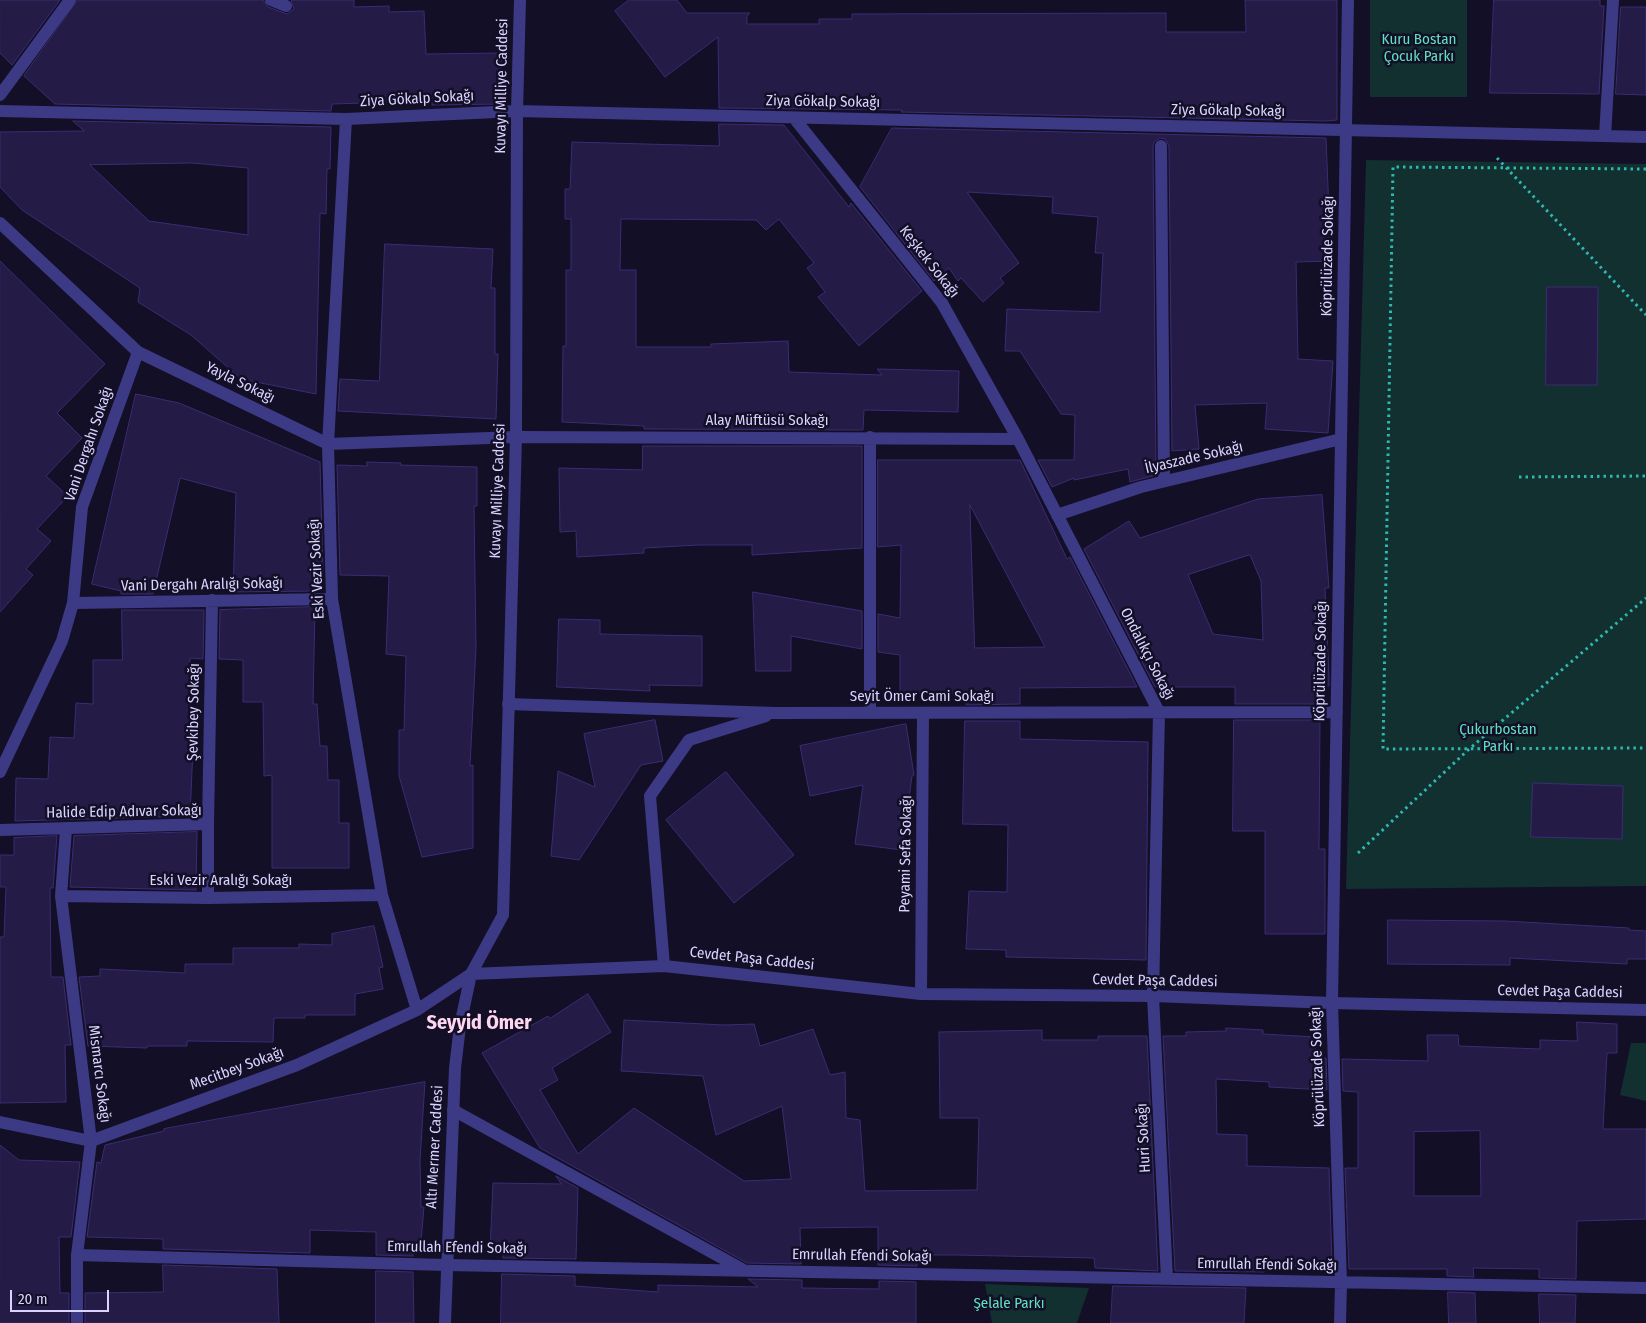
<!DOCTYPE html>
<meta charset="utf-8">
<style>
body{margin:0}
#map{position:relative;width:1646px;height:1323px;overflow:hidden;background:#130f26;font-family:"Fira Sans Condensed",sans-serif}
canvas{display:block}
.scale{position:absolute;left:10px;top:1290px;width:99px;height:22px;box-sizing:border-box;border:2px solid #d9d4ff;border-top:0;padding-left:6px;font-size:15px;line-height:18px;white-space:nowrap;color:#d9d4ff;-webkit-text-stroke:4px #130f26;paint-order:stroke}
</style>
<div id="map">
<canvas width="1646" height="1323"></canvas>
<div class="scale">20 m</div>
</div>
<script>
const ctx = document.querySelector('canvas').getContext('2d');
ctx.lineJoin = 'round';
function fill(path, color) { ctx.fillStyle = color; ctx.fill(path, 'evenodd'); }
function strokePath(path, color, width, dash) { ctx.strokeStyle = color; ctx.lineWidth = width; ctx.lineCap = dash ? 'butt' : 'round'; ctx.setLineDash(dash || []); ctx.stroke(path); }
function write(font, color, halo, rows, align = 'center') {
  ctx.font = font + ' "Fira Sans Condensed",sans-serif'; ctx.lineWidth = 5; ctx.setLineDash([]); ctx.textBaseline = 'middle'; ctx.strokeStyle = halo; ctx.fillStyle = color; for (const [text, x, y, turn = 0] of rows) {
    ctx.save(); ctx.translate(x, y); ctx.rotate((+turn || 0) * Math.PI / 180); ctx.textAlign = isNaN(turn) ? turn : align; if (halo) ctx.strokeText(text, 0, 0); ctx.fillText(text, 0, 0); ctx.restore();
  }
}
fill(new Path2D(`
 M 1370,0 L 1467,0 L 1467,97 L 1370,97 Z
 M 1366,160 L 1646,164 L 1646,886 L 1346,889 Z
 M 1631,1043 L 1646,1043 L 1646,1101 L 1620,1095 Z
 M 985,1284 L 1089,1288 L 1077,1323 L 992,1323 Z`), '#12302f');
const building = new Path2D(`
 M 0,0 L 60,0 L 12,65 L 0,53 Z
 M 78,0 L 263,0 L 268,7 L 287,14 L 294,9 L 291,0 L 354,0 L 354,7 L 389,6 L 389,12 L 424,11 L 426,54 L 501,53 L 501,104 L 432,105 L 432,101 L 332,104 L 331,111 L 55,104 L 24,76 Z
 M 629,0 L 677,0 L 687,13 L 750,13 L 747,16 L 747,24 L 819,24 L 819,19 L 852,19 L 852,14 L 1166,13 L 1166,32 L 1246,32 L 1245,0 L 1337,0 L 1337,120 L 1325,121 L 901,112 L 902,110 L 719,108 L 718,37 L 665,77 L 615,11 Z
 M 1494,0 L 1600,0 L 1600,6 L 1604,6 L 1599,94 L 1490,93 Z
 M 1621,7 L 1646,7 L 1646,95 L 1616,94 Z
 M 73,121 L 331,127 L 330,169 L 327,169 L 326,214 L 320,213 L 316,394 L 241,379 L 191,335 L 138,302 L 140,288 L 22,210 L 0,187 L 0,132 L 84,131 ZM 192,163 L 248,168 L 248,235 L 149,221 L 90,165 Z
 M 719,124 L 784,125 L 849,207 L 851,203 L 922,291 L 859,346 L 818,297 L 825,292 L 807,268 L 814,263 L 779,219 L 766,230 L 756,220 L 621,219 L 620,270 L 636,270 L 636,347 L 711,347 L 711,344 L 788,341 L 789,372 L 882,375 L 877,369 L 959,371 L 958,412 L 864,410 L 863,430 L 644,429 L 644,426 L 562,422 L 563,346 L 566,346 L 566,270 L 571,270 L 571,219 L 565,219 L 565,189 L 570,189 L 572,142 L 719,146 Z
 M 892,128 L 1326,138 L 1331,261 L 1296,262 L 1298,359 L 1333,361 L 1328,433 L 1265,429 L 1267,403 L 1195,405 L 1199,449 L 1172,451 L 1169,146 L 1165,139 L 1160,138 L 1154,142 L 1153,146 L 1156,475 L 1130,482 L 1128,469 L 1074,480 L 1074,478 L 1052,487 L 1038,460 L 1074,460 L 1075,415 L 1061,414 L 1020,351 L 1005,351 L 1007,309 L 1100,312 L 1103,253 L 1095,253 L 1098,217 L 1052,213 L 1053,197 L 967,192 L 1019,263 L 1000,278 L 1004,283 L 983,302 L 961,278 L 958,281 L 949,268 L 934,281 L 860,187 Z
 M 385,244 L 493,249 L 491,288 L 495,288 L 495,354 L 498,354 L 496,419 L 338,411 L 340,379 L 379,381 Z
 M 0,261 L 105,364 L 57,413 L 82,438 L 46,476 L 68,496 L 37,529 L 51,541 L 26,569 L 33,575 L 0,612 Z
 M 1547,287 L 1598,287 L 1597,385 L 1546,385 Z
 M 136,394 L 179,403 L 320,462 L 323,574 L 320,574 L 320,586 L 315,586 L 315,591 L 233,592 L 236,493 L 180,478 L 153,594 L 121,594 L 121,591 L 92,584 Z
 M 643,446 L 862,446 L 862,548 L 752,555 L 752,545 L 698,545 L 644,548 L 644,553 L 577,557 L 576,531 L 560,532 L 559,468 L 642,470 Z
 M 878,460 L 1020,460 L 1067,559 L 1070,557 L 1137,687 L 1020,688 L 1020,704 L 966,705 L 966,693 L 900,693 L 900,655 L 878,652 L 878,614 L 900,618 L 901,545 L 878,547 ZM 970,505 L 1045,647 L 975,648 Z
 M 367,462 L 401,463 L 400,465 L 477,467 L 477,506 L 474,506 L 476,648 L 470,766 L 473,765 L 473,848 L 422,857 L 399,776 L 399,730 L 404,730 L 406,656 L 386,654 L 389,576 L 340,575 L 337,465 L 367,466 Z
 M 1322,495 L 1329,588 L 1325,588 L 1329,679 L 1329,686 L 1321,686 L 1321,704 L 1235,704 L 1235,687 L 1155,687 L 1084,549 L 1129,521 L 1140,538 L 1258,499 ZM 1250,555 L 1261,581 L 1263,640 L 1213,634 L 1188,575 Z
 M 753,592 L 862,611 L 862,649 L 791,636 L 791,671 L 756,671 Z
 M 315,607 L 313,704 L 317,704 L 320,746 L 327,746 L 328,780 L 339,780 L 339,823 L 349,823 L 349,868 L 272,868 L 272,775 L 264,776 L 263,702 L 243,702 L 243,660 L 219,659 L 220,610 Z
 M 122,610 L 204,610 L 203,659 L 190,658 L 190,748 L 193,748 L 190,816 L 15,821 L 16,778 L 48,779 L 50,737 L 74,738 L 76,703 L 93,704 L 93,660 L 122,660 Z
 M 559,619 L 600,620 L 600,634 L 702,636 L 702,686 L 649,685 L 650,691 L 557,687 Z
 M 655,720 L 663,761 L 641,765 L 579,860 L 551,856 L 558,771 L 595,787 L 584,734 Z
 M 1234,720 L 1320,720 L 1319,849 L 1325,849 L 1325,934 L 1265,934 L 1265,831 L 1233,831 Z
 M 965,721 L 1020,721 L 1020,739 L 1148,742 L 1146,960 L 1006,957 L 1006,950 L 966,949 L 969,891 L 1007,892 L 1008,825 L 963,824 Z
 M 906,724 L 914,775 L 912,776 L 902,850 L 855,844 L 863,785 L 810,796 L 800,746 Z
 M 726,772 L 794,855 L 734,903 L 666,820 Z
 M 1533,783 L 1623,786 L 1622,839 L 1531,837 Z
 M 197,832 L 196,890 L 70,887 L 74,836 Z
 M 57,836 L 53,888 L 50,888 L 51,977 L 63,977 L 71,1045 L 65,1045 L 66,1102 L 0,1103 L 0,937 L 4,937 L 6,887 L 0,887 L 0,855 L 14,855 L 14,838 Z
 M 1388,920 L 1505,921 L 1629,928 L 1629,930 L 1646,931 L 1646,959 L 1627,959 L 1627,964 L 1510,958 L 1510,965 L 1388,964 Z
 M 374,926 L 383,967 L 379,968 L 383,989 L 355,994 L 355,1015 L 305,1015 L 305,1018 L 274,1018 L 273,1042 L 187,1041 L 187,1046 L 147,1046 L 147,1048 L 88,1046 L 79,977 L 100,976 L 100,969 L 185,973 L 185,964 L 233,964 L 233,948 L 299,948 L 299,944 L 332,945 L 332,934 Z
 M 588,994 L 611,1032 L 552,1068 L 558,1080 L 540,1090 L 578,1154 L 634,1108 L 744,1181 L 791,1179 L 782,1106 L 716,1135 L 703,1076 L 621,1071 L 624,1020 L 724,1025 L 754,1024 L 760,1046 L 813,1029 L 830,1075 L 845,1072 L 846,1118 L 860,1120 L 865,1191 L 977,1190 L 979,1118 L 940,1118 L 939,1032 L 1042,1030 L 1042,1040 L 1098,1040 L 1098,1036 L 1147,1036 L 1158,1271 L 1095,1268 L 1094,1258 L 957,1255 L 917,1255 L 917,1266 L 878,1265 L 878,1227 L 800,1228 L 801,1264 L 747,1263 L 540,1148 L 482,1053 L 548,1016 L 550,1018 Z
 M 1577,1022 L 1617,1024 L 1617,1053 L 1607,1053 L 1603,1129 L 1646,1129 L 1646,1219 L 1577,1221 L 1576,1279 L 1539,1278 L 1539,1269 L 1473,1268 L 1474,1277 L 1447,1276 L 1447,1269 L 1349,1269 L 1345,1168 L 1358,1168 L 1358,1092 L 1343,1091 L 1342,1059 L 1428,1061 L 1427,1035 L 1458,1035 L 1459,1046 L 1540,1049 L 1540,1040 L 1577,1041 ZM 1480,1131 L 1481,1196 L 1414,1196 L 1414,1132 Z
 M 1226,1028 L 1263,1030 L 1263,1034 L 1316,1037 L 1315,1058 L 1326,1058 L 1327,1090 L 1269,1087 L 1269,1082 L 1216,1079 L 1217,1134 L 1247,1135 L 1247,1166 L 1329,1168 L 1332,1265 L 1265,1267 L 1264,1272 L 1175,1271 L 1163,1036 L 1186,1036 L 1186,1032 L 1226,1031 Z
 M 425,1082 L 420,1160 L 421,1207 L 424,1207 L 420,1253 L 413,1252 L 413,1256 L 376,1255 L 376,1232 L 310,1230 L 310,1253 L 163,1249 L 163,1239 L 87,1237 L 97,1162 L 101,1163 L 105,1145 L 164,1131 L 164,1129 Z
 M 0,1145 L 19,1160 L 80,1162 L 71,1237 L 59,1237 L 60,1293 L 69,1293 L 69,1323 L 0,1323 Z
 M 556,1176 L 578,1188 L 576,1259 L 503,1258 L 503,1252 L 490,1251 L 493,1183 L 561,1184 Z
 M 163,1265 L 277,1269 L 279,1323 L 85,1323 L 85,1293 L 163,1292 Z
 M 376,1271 L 413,1272 L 414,1323 L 376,1323 Z
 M 502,1274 L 575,1276 L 575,1286 L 658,1292 L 658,1285 L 758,1287 L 748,1279 L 802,1280 L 802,1288 L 879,1289 L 879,1281 L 916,1282 L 916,1323 L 501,1323 Z
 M 1113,1286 L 1246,1288 L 1244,1323 L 1111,1323 Z
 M 1448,1292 L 1475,1293 L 1476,1323 L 1449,1323 Z
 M 1539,1294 L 1576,1295 L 1575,1323 L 1540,1323 Z`);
fill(building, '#241b47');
strokePath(building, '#3b2d73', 1);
strokePath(new Path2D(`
 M 1497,158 L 1646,315
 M 1646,169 L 1393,167 L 1383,749 L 1646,748
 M 1519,477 L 1646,476
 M 1358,853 L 1468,750 L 1646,598`), '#2fb8b0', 3, [2.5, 4]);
strokePath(new Path2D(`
 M 1605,136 L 1613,0`), '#3d3a85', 12);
strokePath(new Path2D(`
 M 1161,146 L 1164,481`), '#3d3a85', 12);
strokePath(new Path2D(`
 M 271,0 L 286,6
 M 0,95 L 70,0
 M 0,111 L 346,119 L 517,111 L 1646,137
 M 794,118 L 942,303 L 1018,439 L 1159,712 L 1153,996 L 1167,1279
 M 346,119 L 328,444 L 332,599 L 382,895 L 417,1010
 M 0,223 L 138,352 L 328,444 L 516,437 L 1018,439
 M 1057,515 L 1141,487 L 1341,439
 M 73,603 L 332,599
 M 508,704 L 775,713 L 1337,712
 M 870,713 L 870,437
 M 0,772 L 62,641 L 73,603 L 82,507 L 138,352
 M 208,824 L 212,600
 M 66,829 L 61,896 L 91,1141 L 77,1255 L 77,1323
 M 0,830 L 208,824 L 208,898
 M 61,896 L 208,898 L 382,895
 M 664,966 L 650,796 L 689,740 L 766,716
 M 921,994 L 923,713
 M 453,1110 L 742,1269
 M 0,1122 L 91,1141 L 297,1065 L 417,1010 L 471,974
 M 77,1255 L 446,1265 L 1646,1288
 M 1340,1323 L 1341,1283 L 1332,1003 L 1348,0`), '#3d3a85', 12);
strokePath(new Path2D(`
 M 471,974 L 664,966 L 921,994 L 1153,996 L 1332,1003 L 1646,1010
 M 445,1323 L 455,1068 L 460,1026 L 471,974 L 503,915 L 516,437 L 517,111 L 520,0`), '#3d3a85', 12);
write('15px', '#5fe0c0', '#130f26', [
 ["Kuru Bostan",1419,40],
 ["Çocuk Parkı",1419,57],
 ["Çukurbostan",1498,730],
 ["Parkı",1498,747],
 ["Şelale Parkı",1009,1304]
]);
write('15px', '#d9d4ff', '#130f26', [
 ["Kuvayı Milliye Caddesi",502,86,-89],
 ["Ziya Gökalp Sokağı",417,99,-3],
 ["Ziya Gökalp Sokağı",823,102,1],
 ["Ziya Gökalp Sokağı",1228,111,1],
 ["Köprülüzade Sokağı",1328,256,-89],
 ["Keşkek Sokağı",929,262,52],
 ["Yayla Sokağı",240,383,26],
 ["Alay Müftüsü Sokağı",767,421],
 ["Vani Dergahı Sokağı",89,444,-71],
 ["İlyaszade Sokağı",1194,458,-13],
 ["Kuvayı Milliye Caddesi",498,491,-88],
 ["Eski Vezir Sokağı",317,569,-93],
 ["Vani Dergahı Aralığı Sokağı",202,585,-1],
 ["Ondalıkçı Sokağı",1147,654,63],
 ["Köprülüzade Sokağı",1321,661,-89],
 ["Seyit Ömer Cami Sokağı",922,697],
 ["Şevkibey Sokağı",194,712,-89],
 ["Halide Edip Adıvar Sokağı",124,812,-1],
 ["Peyami Sefa Sokağı",906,854,-89],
 ["Eski Vezir Aralığı Sokağı",221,881],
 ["Cevdet Paşa Caddesi",752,959,6],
 ["Cevdet Paşa Caddesi",1155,981,1],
 ["Cevdet Paşa Caddesi",1560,992,1],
 ["Köprülüzade Sokağı",1318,1067,-92],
 ["Meсitbey Sokağı",237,1069,-20],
 ["Mismarcı Sokağı",99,1074,83],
 ["Huri Sokağı",1144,1138,-93],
 ["Altı Mermer Caddesi",435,1147,-87],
 ["Emrullah Efendi Sokağı",457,1248,1],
 ["Emrullah Efendi Sokağı",862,1256,1],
 ["Emrullah Efendi Sokağı",1267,1265,1]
]);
write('bold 20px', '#ffd6f0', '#130f26', [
 ["Seyyid Ömer",479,1023]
]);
</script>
